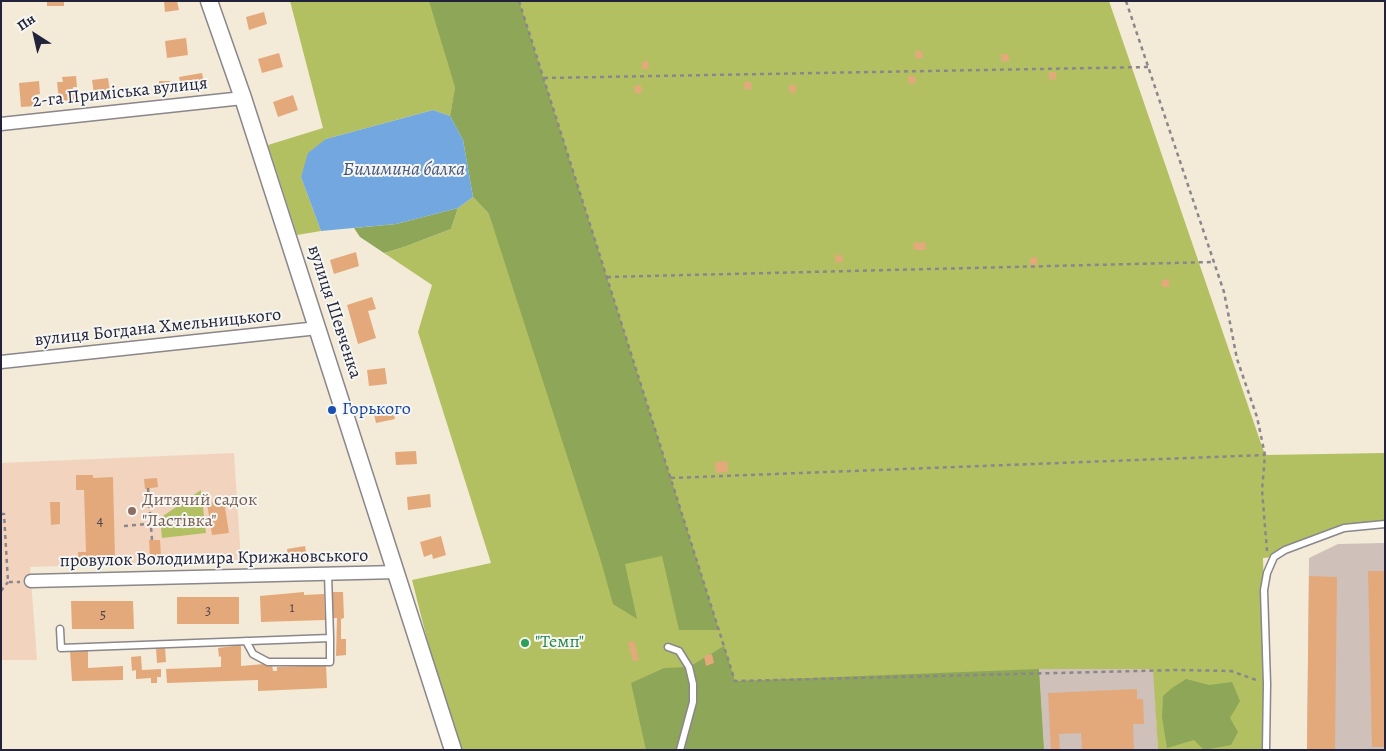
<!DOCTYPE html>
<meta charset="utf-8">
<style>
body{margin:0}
#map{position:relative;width:1386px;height:751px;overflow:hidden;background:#f3ead8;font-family:Alegreya,serif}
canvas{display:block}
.frame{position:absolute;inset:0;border:2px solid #22223b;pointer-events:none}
.north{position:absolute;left:10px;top:10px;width:50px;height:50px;-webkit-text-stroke:4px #f6f6f2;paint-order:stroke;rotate:325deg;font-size:14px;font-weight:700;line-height:20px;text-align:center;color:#22223b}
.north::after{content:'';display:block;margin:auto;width:18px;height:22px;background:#22223b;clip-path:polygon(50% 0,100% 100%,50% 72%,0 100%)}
</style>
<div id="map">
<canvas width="1386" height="751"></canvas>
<div class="frame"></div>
<div class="north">Пн</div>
</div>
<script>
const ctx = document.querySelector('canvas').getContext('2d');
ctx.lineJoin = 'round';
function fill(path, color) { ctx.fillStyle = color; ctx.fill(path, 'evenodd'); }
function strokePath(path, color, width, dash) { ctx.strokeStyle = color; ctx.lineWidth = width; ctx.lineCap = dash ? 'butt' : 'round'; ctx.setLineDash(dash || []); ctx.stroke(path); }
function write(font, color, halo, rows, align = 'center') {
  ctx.font = font + ' Alegreya,serif'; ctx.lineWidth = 4; ctx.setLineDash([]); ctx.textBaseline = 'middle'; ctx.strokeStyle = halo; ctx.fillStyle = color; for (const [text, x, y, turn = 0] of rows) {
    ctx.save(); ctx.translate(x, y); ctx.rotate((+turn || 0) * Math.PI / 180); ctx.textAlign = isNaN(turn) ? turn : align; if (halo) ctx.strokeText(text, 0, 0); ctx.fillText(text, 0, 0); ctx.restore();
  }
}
fill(new Path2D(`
 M 234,453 L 241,560 L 30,567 L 37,660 L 1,660 L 1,463 Z`), '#f2d4be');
fill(new Path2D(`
 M 1385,543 L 1385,750 L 1307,750 L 1309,558 L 1338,544 Z
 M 1039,669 L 1154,669 L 1158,750 L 1044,750 Z`), '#cfc0ba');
fill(new Path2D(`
 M 290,1 L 1109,1 L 1265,455 L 1385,453 L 1385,527 L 1344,528 L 1274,557 L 1263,558 L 1268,750 L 1158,750 L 1153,669 L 1039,669 L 1044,750 L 455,750 L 412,580 L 491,563 L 418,332 L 432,285 L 384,253 L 404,247 L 451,229 L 458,208 L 473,197 L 488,213 L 455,88 L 450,116 L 433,110 L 326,139 L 301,177 L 321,231 L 297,235 L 268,145 L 323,128 Z
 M 201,490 L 206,533 L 162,538 L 160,518 Z`), '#b3c062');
fill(new Path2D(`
 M 429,1 L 519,1 L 719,630 L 679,630 L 662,556 L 625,564 L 637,619 L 613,604 L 600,558 L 489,214 L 473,197 L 463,140 L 450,116 L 455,87 Z
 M 458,208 L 451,229 L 404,247 L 384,253 L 360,237 L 354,228 L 396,224 Z
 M 724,646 L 735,681 L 1039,669 L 1044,750 L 646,750 L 631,683 L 664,668 L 689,667 Z
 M 1186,679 L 1209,685 L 1232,682 L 1240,701 L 1230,718 L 1238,732 L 1231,745 L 1204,750 L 1194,740 L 1167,748 L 1162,717 L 1163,696 L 1172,688 Z`), '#8ea658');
fill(new Path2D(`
 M 433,110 L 450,116 L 463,140 L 473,197 L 458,208 L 396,224 L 321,231 L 301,177 L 308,153 L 326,139 Z`), '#73a7df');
fill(new Path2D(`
 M 47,1 L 64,1 L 64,6 L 47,6 Z
 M 164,1 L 177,1 L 179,10 L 165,12 Z
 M 264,12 L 267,24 L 249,30 L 246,17 Z
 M 186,38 L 188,55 L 167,58 L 165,41 Z
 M 915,51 L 922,51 L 923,58 L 916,59 Z
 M 279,53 L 283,67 L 262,73 L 258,59 Z
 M 1001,54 L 1008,54 L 1009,61 L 1002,62 Z
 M 648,61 L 649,69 L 642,69 L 642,62 Z
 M 1049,72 L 1056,72 L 1056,79 L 1049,80 Z
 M 202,73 L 205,87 L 182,92 L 179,77 Z
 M 76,76 L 77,87 L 73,87 L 74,100 L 59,101 L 57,82 L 63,82 L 62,77 Z
 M 908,76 L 915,76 L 916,83 L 909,84 Z
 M 108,78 L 111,99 L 95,101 L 92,80 Z
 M 39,81 L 40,94 L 35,95 L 36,106 L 21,107 L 19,83 Z
 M 159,81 L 170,81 L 170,92 L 159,93 Z
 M 744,82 L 751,82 L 752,89 L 745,90 Z
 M 641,85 L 642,93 L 635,93 L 634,86 Z
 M 789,85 L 796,85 L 796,92 L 790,93 Z
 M 293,95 L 298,110 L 278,117 L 273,102 Z
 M 925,242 L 926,250 L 914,250 L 913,243 Z
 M 356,252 L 359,266 L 334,274 L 330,260 Z
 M 835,255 L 842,255 L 843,262 L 836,263 Z
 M 1037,257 L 1037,265 L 1030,265 L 1030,258 Z
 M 1169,279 L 1169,287 L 1162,287 L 1162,280 Z
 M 372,297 L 376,309 L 368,311 L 376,338 L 358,344 L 347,305 Z
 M 385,368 L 387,384 L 369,386 L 367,370 Z
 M 392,406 L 395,419 L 376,423 L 373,410 Z
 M 416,451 L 417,464 L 396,465 L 395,452 Z
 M 727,461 L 728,472 L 716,473 L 715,462 Z
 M 76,475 L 93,475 L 93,478 L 113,477 L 115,558 L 97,559 L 97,566 L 79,566 L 78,552 L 86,552 L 84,490 L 76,490 Z
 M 157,478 L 158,487 L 145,489 L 144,479 Z
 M 430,494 L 431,507 L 408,510 L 407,497 Z
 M 224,501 L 229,533 L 212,535 L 207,503 Z
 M 50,502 L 60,502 L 60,524 L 51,525 Z
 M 441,536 L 446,555 L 433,559 L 432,554 L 424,557 L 420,542 Z
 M 149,540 L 160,540 L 161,556 L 150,557 Z
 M 305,546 L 307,559 L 289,562 L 287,549 Z
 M 1368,571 L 1385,571 L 1385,747 L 1372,747 Z
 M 1309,576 L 1337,577 L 1335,750 L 1307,750 Z
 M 304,592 L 304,595 L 324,594 L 325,620 L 261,622 L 260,596 Z
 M 332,592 L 343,592 L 344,618 L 341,619 L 341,639 L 346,639 L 346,655 L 336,656 L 337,618 L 333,618 Z
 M 177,597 L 239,597 L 239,624 L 177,624 Z
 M 71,601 L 133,601 L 134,629 L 72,629 Z
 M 634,641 L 639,660 L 633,661 L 628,642 Z
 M 241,645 L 241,666 L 264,664 L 264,665 L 272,665 L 273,671 L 277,671 L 277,667 L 326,665 L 327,688 L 258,691 L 258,680 L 167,683 L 166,669 L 221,667 L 221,656 L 219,657 L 218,648 Z
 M 165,647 L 166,662 L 157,663 L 156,648 Z
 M 70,651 L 88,651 L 88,668 L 123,666 L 123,680 L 72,681 Z
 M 712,654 L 714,663 L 706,666 L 704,656 Z
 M 141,656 L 142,670 L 161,669 L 161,677 L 157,677 L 157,683 L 151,683 L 151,678 L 136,679 L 136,670 L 132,671 L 131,657 Z
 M 1137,689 L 1137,699 L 1143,699 L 1144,724 L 1133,724 L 1134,750 L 1082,750 L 1081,733 L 1059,734 L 1060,750 L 1051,750 L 1048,693 Z`), '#e3a97b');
const service = new Path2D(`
 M 60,629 L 61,648 L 330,638 L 328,574
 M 246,641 L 253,654 L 268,662 L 330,662 L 330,638
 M 668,647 L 679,651 L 689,667 L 693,684 L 693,702 L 680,750
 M 1266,750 L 1267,684 L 1264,590 L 1267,573 L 1274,557 L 1285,550 L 1344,528 L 1385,524`);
const minor = new Path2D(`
 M 1,124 L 243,98
 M 1,362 L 318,328
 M 31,581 L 397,572`);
const tertiary = new Path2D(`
 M 209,1 L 243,98 L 453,750`);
strokePath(service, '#8a868a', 9);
strokePath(minor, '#8a868a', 15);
strokePath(tertiary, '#8a868a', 19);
strokePath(new Path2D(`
 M 519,1 L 735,681 L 1177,670 L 1231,671 L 1259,681
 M 1126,1 L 1224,292 L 1237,359 L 1257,417 L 1265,455 L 1262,490 L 1267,551
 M 544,78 L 1148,67
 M 607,277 L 1213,262
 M 671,478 L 1265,455
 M 148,488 L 152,540
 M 1,514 L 4,514 L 8,582 L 20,582
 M 124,526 L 205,519
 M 1,591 L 8,582`), '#8a868a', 2.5, [4, 4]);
strokePath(service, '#fff', 6);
strokePath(minor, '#fff', 12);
strokePath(tertiary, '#fff', 16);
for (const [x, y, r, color] of [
 [332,410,5,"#1a4fb4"],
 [132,511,5,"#8d6e63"],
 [525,643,5,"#2e9e5b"]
]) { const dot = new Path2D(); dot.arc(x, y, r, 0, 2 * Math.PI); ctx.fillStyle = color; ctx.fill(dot); strokePath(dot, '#f6f6f2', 2); }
write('15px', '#52444b', null, [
 ["4",100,521],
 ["1",292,608],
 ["3",208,611],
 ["5",103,615]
]);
write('18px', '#22223b', '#f6f6f2', [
 ["2-га Приміська вулиця",120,93,-6],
 ["вулиця Шевченка",334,312,72],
 ["вулиця Богдана Хмельницького",158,328,-6],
 ["провулок Володимира Крижановського",214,559,-1]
]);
write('18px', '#164399', '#f6f6f2', [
 ["Горького",342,410]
], 'left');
write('18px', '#785e54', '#f6f6f2', [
 ["Дитячий садок",142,501],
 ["\"Ластівка\"",142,522]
], 'left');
write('18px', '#27864d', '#f6f6f2', [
 ["\"Темп\"",535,643]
], 'left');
write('italic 19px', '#42577d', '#f6f6f2', [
 ["Билимина балка",404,170]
]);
</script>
